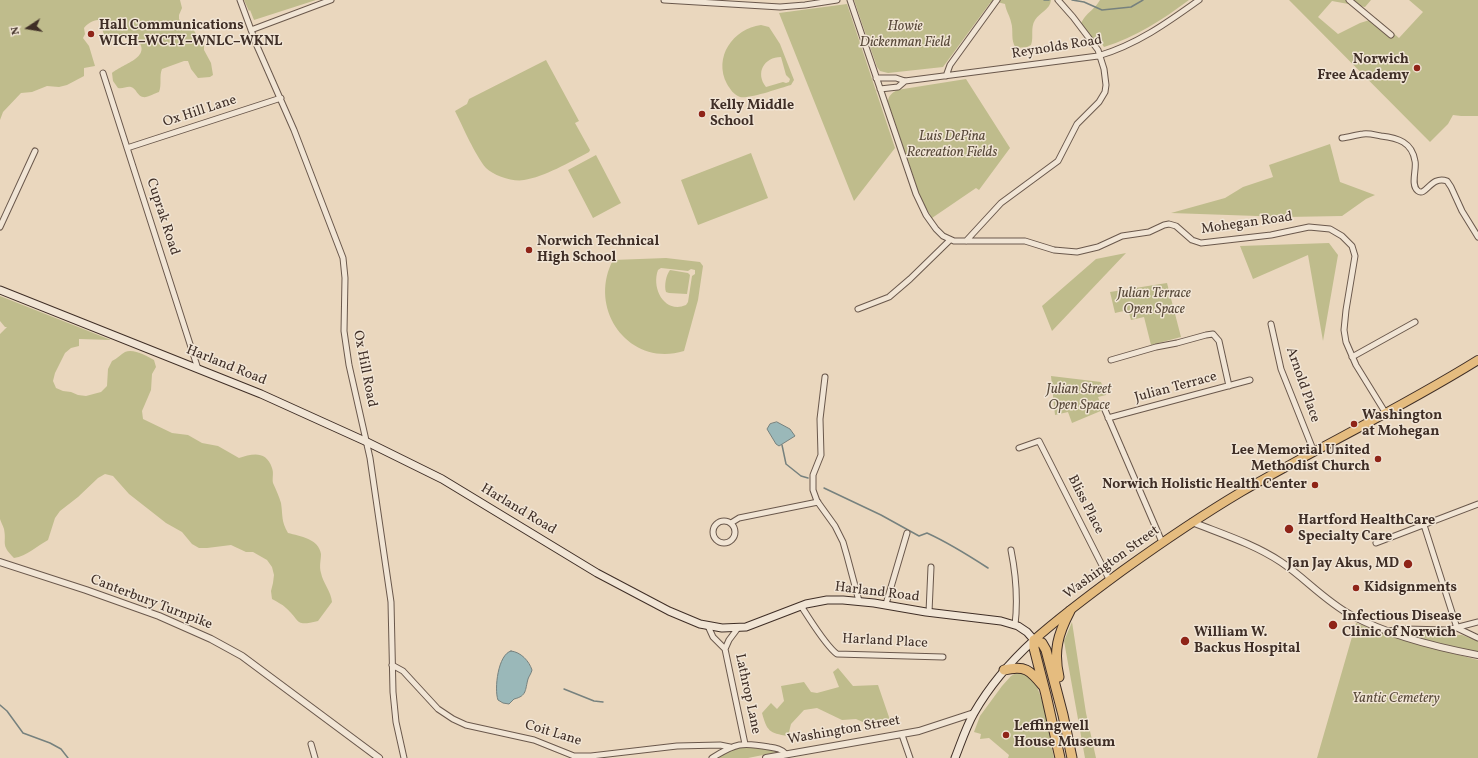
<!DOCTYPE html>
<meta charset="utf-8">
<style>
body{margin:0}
#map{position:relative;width:1478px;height:758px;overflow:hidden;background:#ead7be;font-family:Vollkorn,serif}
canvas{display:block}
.north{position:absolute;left:8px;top:8px;width:40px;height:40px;-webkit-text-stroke:3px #f1e5d5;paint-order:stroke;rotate:258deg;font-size:11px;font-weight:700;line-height:16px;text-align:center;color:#3f2e26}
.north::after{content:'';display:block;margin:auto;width:14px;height:18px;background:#3f2e26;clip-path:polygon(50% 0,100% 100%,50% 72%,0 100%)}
</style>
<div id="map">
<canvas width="1478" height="758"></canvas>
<div class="north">N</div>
</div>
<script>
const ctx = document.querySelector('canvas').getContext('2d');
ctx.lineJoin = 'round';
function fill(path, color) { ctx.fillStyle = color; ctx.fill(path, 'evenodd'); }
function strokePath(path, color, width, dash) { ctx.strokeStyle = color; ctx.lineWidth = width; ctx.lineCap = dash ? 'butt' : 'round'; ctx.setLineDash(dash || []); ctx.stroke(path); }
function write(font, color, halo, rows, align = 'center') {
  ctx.font = font + ' Vollkorn,serif'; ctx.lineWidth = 3; ctx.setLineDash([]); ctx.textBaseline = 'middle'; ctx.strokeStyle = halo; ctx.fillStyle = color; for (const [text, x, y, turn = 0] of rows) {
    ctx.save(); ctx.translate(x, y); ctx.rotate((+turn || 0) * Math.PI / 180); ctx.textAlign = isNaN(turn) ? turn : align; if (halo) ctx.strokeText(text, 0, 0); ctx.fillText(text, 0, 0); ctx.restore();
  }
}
fill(new Path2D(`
 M 0,0 L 180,0 L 182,8 L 179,15 L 179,19 L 181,22 L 192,27 L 196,34 L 202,39 L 204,42 L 204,50 L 211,63 L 213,75 L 210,77 L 198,78 L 191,69 L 188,61 L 184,61 L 162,69 C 159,76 162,85 159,92 C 155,93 147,98 143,97 C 138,97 136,88 131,87 C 127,86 123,89 118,88 L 113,81 L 112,73 C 124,63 155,57 135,37 L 120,36 L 106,39 C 102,32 103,26 98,20 C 93,20 87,24 84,28 L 85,34 L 83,38 L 89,46 L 95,66 L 84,68 L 84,76 L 67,85 L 59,87 L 47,86 L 32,92 L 21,93 L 3,112 L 0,120 Z
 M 244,0 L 316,0 L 254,20 L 250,10 L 249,11 Z
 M 854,0 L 1051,0 C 1050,10 1040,12 1035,20 C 1030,28 1034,37 1031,45 L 1027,47 L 1016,48 C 1010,40 1014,31 1011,22 C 1010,16 1006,11 1005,4 L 997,2 L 990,3 L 943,67 L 888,73 L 880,71 L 877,67 Z
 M 1100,0 L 1189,0 C 1162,20 1136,37 1104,47 L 1102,44 L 1095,46 L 1079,28 C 1085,12 1093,12 1100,0 Z
 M 1289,0 L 1371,0 L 1365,7 L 1332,1 L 1318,17 L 1338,34 L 1360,23 L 1376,18 L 1399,38 L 1423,12 L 1409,0 L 1478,0 L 1478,116 L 1461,116 L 1453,115 L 1448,124 L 1430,142 Z
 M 847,4 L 895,148 L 854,201 L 779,13 Z
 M 761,25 L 769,27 L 780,44 L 794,80 L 791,85 C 780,88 750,99 740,97 C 734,95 730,89 727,84 C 713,57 733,29 761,25 ZM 781,57 L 786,75 L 790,79 L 789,82 L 786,83 L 783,82 L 766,87 C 755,73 764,57 781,57 Z
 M 546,60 L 579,121 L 575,123 L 590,150 L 589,152 C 570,162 544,177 524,180 C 513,182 494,176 486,168 C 475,155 463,127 455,111 L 467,104 L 469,99 Z
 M 966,79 L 1010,148 L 979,190 L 976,188 L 932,218 L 921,199 L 888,102 C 888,96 892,93 897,90 Z
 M 1330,144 L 1340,182 L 1375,195 L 1366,199 L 1342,216 L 1286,217 L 1171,213 L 1225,198 L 1243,187 L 1273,177 L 1269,165 Z
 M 751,153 L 768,198 L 698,225 L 681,180 Z
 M 596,155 L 621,203 L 593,218 L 568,170 Z
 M 1329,243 L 1338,255 L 1323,341 L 1308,255 L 1253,279 L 1240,246 Z
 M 1126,253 L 1052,331 L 1042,306 L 1096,259 Z
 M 666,258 L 700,262 L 703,266 L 698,300 L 684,351 C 629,368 587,309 613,260 ZM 661,268 L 688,271 L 691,269 L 695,270 L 695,274 L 692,276 L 688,302 L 686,305 C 665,314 651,289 658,270 Z
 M 670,270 L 688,273 L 690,275 L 687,294 L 669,293 L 666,292 C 664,286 666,275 670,270 Z
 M 1167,283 L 1181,337 L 1151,345 L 1144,317 L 1131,320 L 1128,310 L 1115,313 L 1110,292 Z
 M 0,296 L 111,340 L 79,339 L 79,346 L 71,348 L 65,353 L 55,373 L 53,381 L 56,388 L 63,391 L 71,392 L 78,395 L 86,396 L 101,392 L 107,386 L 108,369 L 112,361 C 117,359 121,354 125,352 C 133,348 147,356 154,360 L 156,367 L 152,374 L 151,390 L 142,411 L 143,419 L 172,433 L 188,435 L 202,443 L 218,446 L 239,458 C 252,454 266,450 272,468 C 274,473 272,478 273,483 C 276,490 279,496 281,503 C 283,516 281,521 288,533 C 300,536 319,539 321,554 C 321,560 319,566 321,573 C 323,583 331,591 332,602 L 318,621 C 294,627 301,621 286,608 C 282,604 277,602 272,599 L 271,591 L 273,583 L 274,575 L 272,567 L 267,560 L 253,552 L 246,552 L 231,545 L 207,548 L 199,548 L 192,544 L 182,532 L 166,523 L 129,494 L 113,476 L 105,474 L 98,478 L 78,497 L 60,511 L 55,518 L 48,540 C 37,546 27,556 14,558 C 0,544 7,544 4,529 C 3,526 1,522 0,519 L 0,334 L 7,327 L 5,327 L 0,321 Z
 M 1051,376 L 1101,382 L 1106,395 L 1098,397 L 1103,410 L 1072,423 L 1068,412 L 1055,415 Z
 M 1072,622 L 1086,713 L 1096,758 L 1085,758 L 1064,641 Z
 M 1356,623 L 1410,642 L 1478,660 L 1478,758 L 1317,758 Z
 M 1406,632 L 1462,635 L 1478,641 L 1478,652 L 1434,642 L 1406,634 Z
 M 838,668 L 853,686 L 878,685 L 890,720 L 865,723 L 856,719 L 842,720 L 817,708 L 804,710 L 791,724 L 788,736 C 769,733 767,731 762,713 L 771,703 L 777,709 L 784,701 L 781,686 L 804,682 L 811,692 L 817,693 L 839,687 L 833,672 Z
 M 1020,671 C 1023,673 1028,675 1031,678 C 1044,691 1050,739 1054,758 L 1008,758 L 1009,755 L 989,738 L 980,739 L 981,734 L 974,732 L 980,716 L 1002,686 L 1011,676 Z
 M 743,747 L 766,749 L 778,752 L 748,758 L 716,758 L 729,751 Z`), '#bfbc8c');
const water = new Path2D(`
 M 777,422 L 790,429 L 795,436 L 779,446 L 776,444 L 767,429 L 770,424 Z
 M 511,651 C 521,652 529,661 532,670 C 531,674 529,676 528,679 C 525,690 527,696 514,699 L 509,704 L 503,703 L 498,700 C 494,689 498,654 511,651 Z`);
fill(water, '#9ab8b9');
strokePath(water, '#76817e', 1);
strokePath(new Path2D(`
 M 1044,0 L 1049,0
 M 1072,0 L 1084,2 L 1102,10 L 1131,7 L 1143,0
 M 782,445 L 786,464 L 801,476 L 808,478
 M 824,488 L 881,515 L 919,536 L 927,533 C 949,543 968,555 988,568
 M 564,689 L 594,701 L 603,702
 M 0,705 L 7,711 L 23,733 L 50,743 L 61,749 L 68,758`), '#76817e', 1.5);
const minor = new Path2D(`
 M 240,0 L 257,46 L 294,130 L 343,258 L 345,278 L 344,331 L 349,365 L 370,458 L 391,602 L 393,692 L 396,722 L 404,758
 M 664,0 L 780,7 L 805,5 L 837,0
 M 850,0 L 916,194 L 926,215 L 936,229 L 943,236 L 954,241 L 1025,241 L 1054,250 L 1077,252 L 1098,247 L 1122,236 L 1149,232 L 1164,225 L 1169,224 L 1176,226 L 1192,240 L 1201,243 L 1271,235 L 1309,227 L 1330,229 L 1342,236 L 1352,246 L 1355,256 L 1346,310 L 1344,330 L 1346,342 L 1356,365 L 1385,412
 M 1349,0 L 1391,35
 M 251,30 L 331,0
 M 103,73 L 198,369
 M 946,76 L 950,65 L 997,0
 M 876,78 L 896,78 L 905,81 L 1098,56 C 1136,45 1167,23 1199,0
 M 880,89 L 898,87 L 905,81
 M 1342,138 C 1349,137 1356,135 1363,134 C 1369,133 1375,135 1381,136 C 1398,138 1412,142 1415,161 C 1417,169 1410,185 1418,191 C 1426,197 1431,175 1447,181 L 1451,187 L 1462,211 L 1478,237
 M 127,148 L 281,98
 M 0,227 L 35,151
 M 966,241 L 1001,203 L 1058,161 L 1077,124 L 1099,102 L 1105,92 L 1106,85 L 1104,69 L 1098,50 L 1073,17 L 1058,0
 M 858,309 L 889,297 L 910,279 L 950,240
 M 1271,324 L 1281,369 L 1314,452
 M 1352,357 L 1415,322
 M 1111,360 L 1156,347 L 1177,343 L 1206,335 L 1213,334 L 1219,341 L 1229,386
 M 825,377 L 820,419 L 821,455 L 813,475 L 813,490 L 817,501 L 835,526 L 843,542 L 847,556 L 859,601
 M 1105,410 L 1162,542
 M 1108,418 L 1250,380
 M 1019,448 L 1039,441 L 1110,581
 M713 532a11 11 0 1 1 22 0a11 11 0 1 1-22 0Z
 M 731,523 L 739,518 L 818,502
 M 1424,525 L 1457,628 L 1478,638
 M 1376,543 L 1478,504
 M 1011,550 C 1016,575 1018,600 1015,625
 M 886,604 L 907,533
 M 801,606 C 810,619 825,645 837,654 L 943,657
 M 929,612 L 931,567
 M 708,626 L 713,637 L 725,649
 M 738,628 L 729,640 L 725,649 L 745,744
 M 1388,631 L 1405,629 L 1447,630 L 1478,622
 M 392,665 L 403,671 L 438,709 L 453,719 L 466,725 L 534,740 L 574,756 L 591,756 L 677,746 L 720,745 L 730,747
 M 902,735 L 910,758
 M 311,744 L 315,758
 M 712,758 C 736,743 742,742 769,747 C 776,748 782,749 786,754`);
const tertiary = new Path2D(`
 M 1192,522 C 1222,534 1254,544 1281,562 C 1305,578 1325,601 1351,615 C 1390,636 1435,647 1478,655
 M 0,562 L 86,590 L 159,616 L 211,639 L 242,656 L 379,758
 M 766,758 L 919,731 L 974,713`);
const secondary = new Path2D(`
 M 0,290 L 261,394 L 367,442 L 442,479 L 597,573 L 669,611 L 700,624 L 722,628 L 746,627 L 806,604 L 827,600 L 843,600 L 874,603 L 926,612 L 1001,621 L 1018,626 L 1027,632 L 1034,640 C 1011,661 990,685 974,713 C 966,727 961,743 955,758`);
const trunk = new Path2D(`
 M 1034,640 C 1062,615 1092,593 1122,571 C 1161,543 1199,517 1241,492 C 1319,447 1401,408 1478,360`);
const motorway = new Path2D(`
 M 1004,670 C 1025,665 1030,670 1043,686
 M 1059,677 C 1053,651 1058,634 1070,611
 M 1060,758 L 1046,695 L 1034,648 L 1034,640 L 1042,643 L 1046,650 L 1063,715 L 1072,758`);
strokePath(minor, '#6a584c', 7);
strokePath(tertiary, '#6a584c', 8);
strokePath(secondary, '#3f2e26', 9);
strokePath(trunk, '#3f2e26', 10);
strokePath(motorway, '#3f2e26', 11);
strokePath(minor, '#f1e5d5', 5);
strokePath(tertiary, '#f1e5d5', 6);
strokePath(secondary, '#f1e5d5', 7);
strokePath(trunk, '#e5bc7f', 8);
strokePath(motorway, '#e5bc7f', 9);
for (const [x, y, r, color] of [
 [91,34,4,"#8f2418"],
 [1417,68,4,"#8f2418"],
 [702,114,4,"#8f2418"],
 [529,250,4,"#8f2418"],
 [1354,424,4,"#8f2418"],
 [1378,459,4,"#8f2418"],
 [1315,485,4,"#8f2418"],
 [1289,529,5,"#8f2418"],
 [1408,564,5,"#8f2418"],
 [1356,588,4,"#8f2418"],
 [1333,625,5,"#8f2418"],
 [1185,641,5,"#8f2418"],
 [1006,735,4,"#8f2418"]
]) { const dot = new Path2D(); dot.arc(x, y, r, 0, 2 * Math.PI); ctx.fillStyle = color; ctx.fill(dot); strokePath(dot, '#f1e5d5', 1.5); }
write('bold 14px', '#3f2e26', '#f1e5d5', [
 ["Hall Communications",99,26],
 ["WICH–WCTY–WNLC–WKNL",99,42],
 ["Norwich",1409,60,"right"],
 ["Free Academy",1409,76,"right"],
 ["Kelly Middle",710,106],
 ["School",710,122],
 ["Norwich Technical",537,242],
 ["High School",537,258],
 ["Washington",1362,416],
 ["at Mohegan",1362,432],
 ["Lee Memorial United",1370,451,"right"],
 ["Methodist Church",1370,467,"right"],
 ["Norwich Holistic Health Center",1307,485,"right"],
 ["Hartford HealthCare",1298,521],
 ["Specialty Care",1298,537],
 ["Jan Jay Akus, MD",1399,564,"right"],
 ["Kidsignments",1364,588],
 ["Infectious Disease",1342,617],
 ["Clinic of Norwich",1342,633],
 ["William W.",1194,633],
 ["Backus Hospital",1194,649],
 ["Leffingwell",1014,727],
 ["House Museum",1014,743]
], 'left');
write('italic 14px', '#594a3a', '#f1e5d5', [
 ["Howie",905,27],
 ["Dickenman Field",905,43],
 ["Luis DePina",952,137],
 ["Recreation Fields",952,153],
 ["Julian Terrace",1154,294],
 ["Open Space",1154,310],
 ["Julian Street",1079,390],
 ["Open Space",1079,406],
 ["Yantic Cemetery",1396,699]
]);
write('14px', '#3f2e26', '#f1e5d5', [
 ["Reynolds Road",1057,48,-9],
 ["Ox Hill Lane",200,112,-18],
 ["Cuprak Road",162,217,72],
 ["Mohegan Road",1247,224,-8],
 ["Harland Road",226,366,22],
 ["Ox Hill Road",364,369,79],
 ["Arnold Place",1302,385,71],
 ["Julian Terrace",1176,388,-15],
 ["Bliss Place",1085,505,63],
 ["Harland Road",518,510,31],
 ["Washington Street",1112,563,-36],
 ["Harland Road",877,593,7],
 ["Canterbury Turnpike",151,603,21],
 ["Harland Place",885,642,3],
 ["Lathrop Lane",747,694,78],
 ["Washington Street",844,731,-10],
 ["Coit Lane",553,734,17]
]);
</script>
